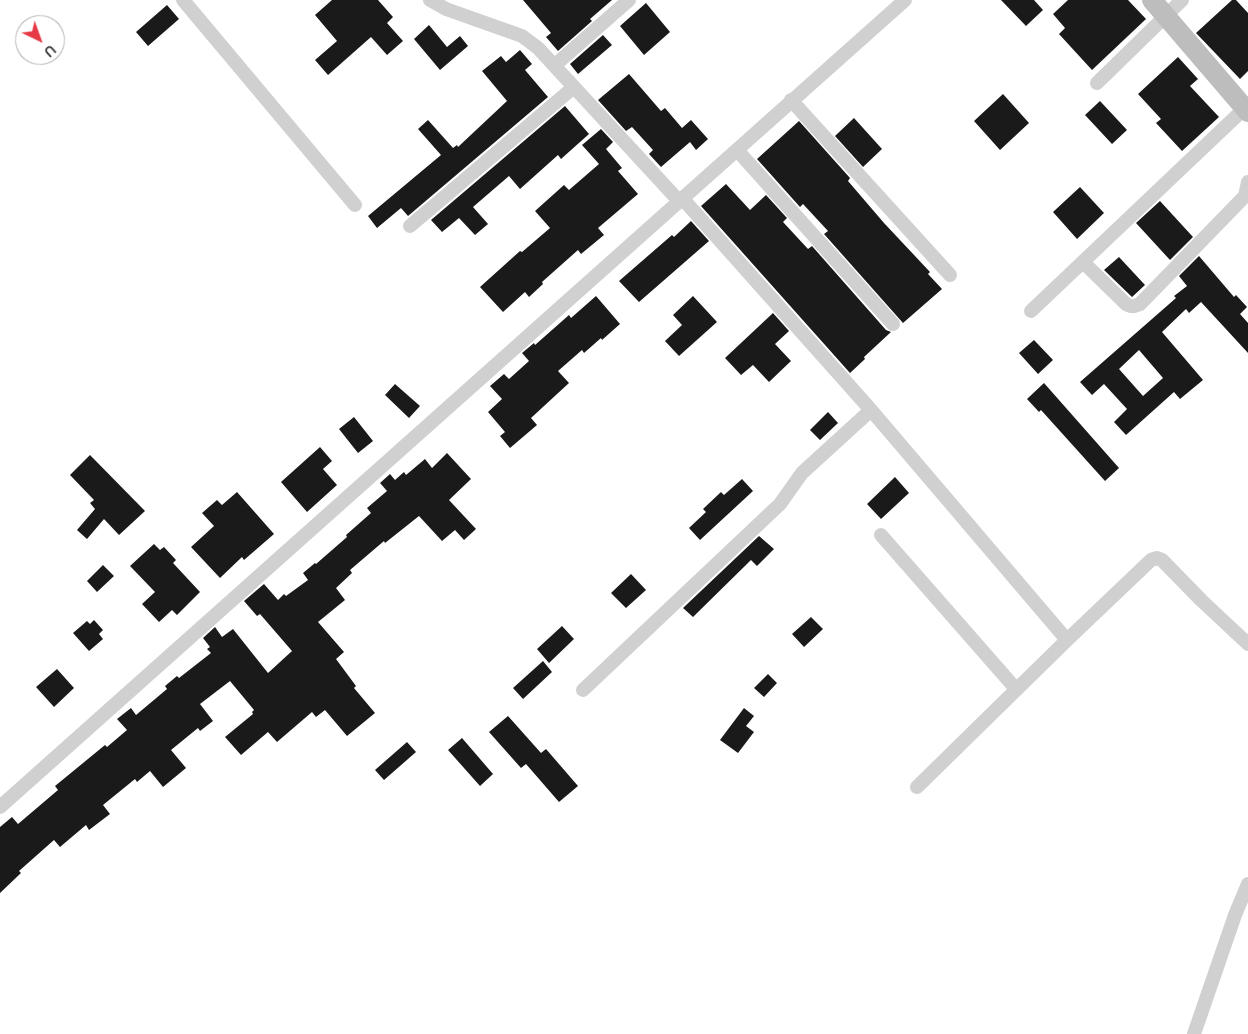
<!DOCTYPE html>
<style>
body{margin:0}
#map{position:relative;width:1248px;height:1034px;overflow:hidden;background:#fff;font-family:"Nunito Sans",sans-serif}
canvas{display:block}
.north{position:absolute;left:15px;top:15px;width:50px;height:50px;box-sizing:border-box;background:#fff;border:1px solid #adadad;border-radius:50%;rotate:138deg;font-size:14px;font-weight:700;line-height:20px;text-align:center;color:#333}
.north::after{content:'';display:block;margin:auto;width:18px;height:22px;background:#e63946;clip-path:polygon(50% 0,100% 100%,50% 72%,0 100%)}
</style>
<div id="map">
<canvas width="1248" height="1034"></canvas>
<div class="north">U</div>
</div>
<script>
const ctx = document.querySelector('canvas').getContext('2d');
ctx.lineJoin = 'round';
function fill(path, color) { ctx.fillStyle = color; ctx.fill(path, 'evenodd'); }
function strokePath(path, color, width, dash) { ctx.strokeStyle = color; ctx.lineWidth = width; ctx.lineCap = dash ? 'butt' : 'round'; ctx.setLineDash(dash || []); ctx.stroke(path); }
fill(new Path2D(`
 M 332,0 L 378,0 L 393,17 L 387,23 L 403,41 L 387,55 L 371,37 L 328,75 L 315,60 L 337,41 L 315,15 Z
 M 523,0 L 612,0 L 590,19 L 592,21 L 558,51 L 546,37 L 551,33 Z
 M 1001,0 L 1034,0 L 1043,10 L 1026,26 Z
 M 1068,0 L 1128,0 L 1146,19 L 1092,70 L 1059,34 L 1065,28 L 1053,14 Z
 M 1232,0 L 1236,0 L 1248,13 L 1248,71 L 1240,79 L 1196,33 Z
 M 646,3 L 670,32 L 644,55 L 620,26 Z
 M 167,5 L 179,19 L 148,46 L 136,32 Z
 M 429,25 L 447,47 L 460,36 L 468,46 L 440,70 L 414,39 Z
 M 603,35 L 612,45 L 578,74 L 570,64 Z
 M 520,50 L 532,64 L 525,70 L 548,97 L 408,216 L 401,208 L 377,228 L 368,216 L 441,155 L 418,129 L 428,120 L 453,148 L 457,145 L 458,147 L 507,101 L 482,71 L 501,56 L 506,62 Z
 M 1178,57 L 1198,79 L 1190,86 L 1219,117 L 1182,151 L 1156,123 L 1161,119 L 1138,94 Z
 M 629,74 L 661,111 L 665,108 L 682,128 L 691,120 L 708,139 L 696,150 L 690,142 L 661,167 L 649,154 L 653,150 L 632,127 L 626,131 L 598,100 Z
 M 1003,94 L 1029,123 L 1000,150 L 974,121 Z
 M 1100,101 L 1127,130 L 1112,144 L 1085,115 Z
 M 565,106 L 589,134 L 561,159 L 558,155 L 520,189 L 509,176 L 473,207 L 488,224 L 475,235 L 459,218 L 442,232 L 431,220 Z
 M 854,118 L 882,149 L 863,167 L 835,136 Z
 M 799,121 L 850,178 L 848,181 L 884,223 L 930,272 L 928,274 L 942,289 L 903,323 L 824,234 L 828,231 L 803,204 L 800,207 L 757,159 Z
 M 601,129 L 613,142 L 606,149 L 622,168 L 618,171 L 638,194 L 598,228 L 604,235 L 581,254 L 578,250 L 542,282 L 543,284 L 529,297 L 525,292 L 503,312 L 480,287 L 520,251 L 522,252 L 550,228 L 535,211 L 564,185 L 569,190 L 599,164 L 582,145 Z
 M 726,184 L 750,210 L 766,195 L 787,218 L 783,222 L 808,249 L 812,246 L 886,330 L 891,332 L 864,357 L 865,359 L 850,373 L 701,206 Z
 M 1080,187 L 1104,213 L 1077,239 L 1053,212 Z
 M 1160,201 L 1193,237 L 1170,260 L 1136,223 Z
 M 691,221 L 709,241 L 639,302 L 619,281 L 672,235 L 674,237 Z
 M 1199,256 L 1234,297 L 1236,295 L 1247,307 L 1240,314 L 1248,323 L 1248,353 L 1201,302 L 1189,313 L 1186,309 L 1162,332 L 1203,380 L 1180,399 L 1174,392 L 1126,435 L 1114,422 L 1127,409 L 1104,384 L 1092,395 L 1080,382 L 1176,298 L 1174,296 L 1187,286 L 1179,276 ZM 1139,350 L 1163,378 L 1143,396 L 1119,369 Z
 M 1119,257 L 1145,285 L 1132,297 L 1104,270 Z
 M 596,296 L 620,324 L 602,340 L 601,338 L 584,353 L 582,350 L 558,371 L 569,383 L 531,418 L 537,425 L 510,448 L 500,436 L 505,432 L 488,412 L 502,399 L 490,386 L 504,374 L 509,379 L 529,361 L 522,353 L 534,343 L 535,345 L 569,315 L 571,318 Z
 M 693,296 L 717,322 L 679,356 L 665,341 L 682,325 L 673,315 Z
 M 773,313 L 789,331 L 775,344 L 791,361 L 769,382 L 753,365 L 741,375 L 725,358 Z
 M 1034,340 L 1053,360 L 1038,374 L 1019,353 Z
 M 1044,383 L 1119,468 L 1105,481 L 1041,410 L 1039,412 L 1027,399 Z
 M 395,384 L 420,406 L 409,418 L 385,395 Z
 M 828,412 L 838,423 L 820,440 L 810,430 Z
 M 354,417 L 373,441 L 358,453 L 339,429 Z
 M 320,447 L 332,461 L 323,469 L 337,485 L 307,512 L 281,482 Z
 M 447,453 L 471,479 L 449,500 L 476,529 L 464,540 L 455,530 L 442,541 L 419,516 L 385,543 L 384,541 L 350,570 L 352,573 L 336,588 L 345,600 L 318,622 L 344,652 L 336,659 L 356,686 L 354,688 L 375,713 L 347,736 L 325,710 L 316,717 L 312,712 L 277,742 L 268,732 L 241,755 L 225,737 L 253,714 L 252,712 L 254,710 L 230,681 L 200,704 L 213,721 L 200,731 L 198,728 L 171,750 L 186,768 L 163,787 L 150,771 L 137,782 L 135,779 L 103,805 L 110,814 L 89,830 L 86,825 L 60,847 L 54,840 L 19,871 L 21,873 L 0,893 L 0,827 L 12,817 L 18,824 L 58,790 L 55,786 L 105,745 L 107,747 L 127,730 L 117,719 L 131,708 L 136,715 L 167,689 L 165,686 L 177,676 L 179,678 L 211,653 L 207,649 L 210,647 L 203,638 L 215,627 L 222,637 L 233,629 L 268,673 L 292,651 L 260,614 L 257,616 L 244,601 L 264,584 L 278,600 L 284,594 L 286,596 L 308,580 L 303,573 L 315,563 L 316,564 L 347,537 L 346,535 L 371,513 L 367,508 L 387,491 L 380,483 L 390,474 L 395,480 L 404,472 L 406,475 L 425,459 L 432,468 Z
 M 90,455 L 145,511 L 119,535 L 104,519 L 87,539 L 77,530 L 95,509 L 90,503 L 94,500 L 70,475 Z
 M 895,477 L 909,493 L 881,519 L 867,504 Z
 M 742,479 L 753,491 L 700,540 L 689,528 L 706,512 L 703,509 L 721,492 L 724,495 Z
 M 237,492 L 274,534 L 244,560 L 242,557 L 220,578 L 191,547 L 214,526 L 202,513 L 217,500 L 222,505 Z
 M 759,536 L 774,549 L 757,566 L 751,560 L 693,617 L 683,608 Z
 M 154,544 L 160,550 L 164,547 L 176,560 L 173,563 L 200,592 L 177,615 L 172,610 L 159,622 L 142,604 L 155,592 L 130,566 Z
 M 103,565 L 114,576 L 97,592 L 87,581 Z
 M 631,574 L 646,590 L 626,608 L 611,593 Z
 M 811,617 L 823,629 L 804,647 L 792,634 Z
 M 94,620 L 103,630 L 99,634 L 103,639 L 89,651 L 73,633 L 87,621 L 90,624 Z
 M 562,626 L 574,639 L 549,663 L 537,649 Z
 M 543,661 L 552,672 L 523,699 L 513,688 Z
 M 57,669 L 74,688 L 54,707 L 36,687 Z
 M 768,674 L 777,683 L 764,697 L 754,688 Z
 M 744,708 L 754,716 L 746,726 L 754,732 L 738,753 L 720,740 Z
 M 508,716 L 541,753 L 546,749 L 578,786 L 559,802 L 526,764 L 521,768 L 489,732 Z
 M 462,738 L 493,774 L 480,786 L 448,750 Z
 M 407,742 L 416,752 L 384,780 L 375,770 Z`), '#1a1a1a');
strokePath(new Path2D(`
 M 183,0 L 355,205
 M 430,0 L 446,9 L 522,36 L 538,48 L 679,201
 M 555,65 L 629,0
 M 1097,83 L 1182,0
 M 791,100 L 950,275
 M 737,150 L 893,324
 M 682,198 L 871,410 L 1067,640
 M 410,226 L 574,87
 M 1083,262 L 1125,303 C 1130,307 1133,307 1140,304 L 1245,196 L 1248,182
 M 1031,311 L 1248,105
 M 881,535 L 1016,689
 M 583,690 L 780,504 L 802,473 L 871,410
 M 917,787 L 1067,640 L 1151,560 L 1157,558 L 1162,560 L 1201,600 L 1248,644
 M 0,807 L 905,0
 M 1194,1034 L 1235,915 L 1248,884`), '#d0d0d0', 14);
strokePath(new Path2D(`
 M 1152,0 L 1248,112`), '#bdbdbd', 20);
</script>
